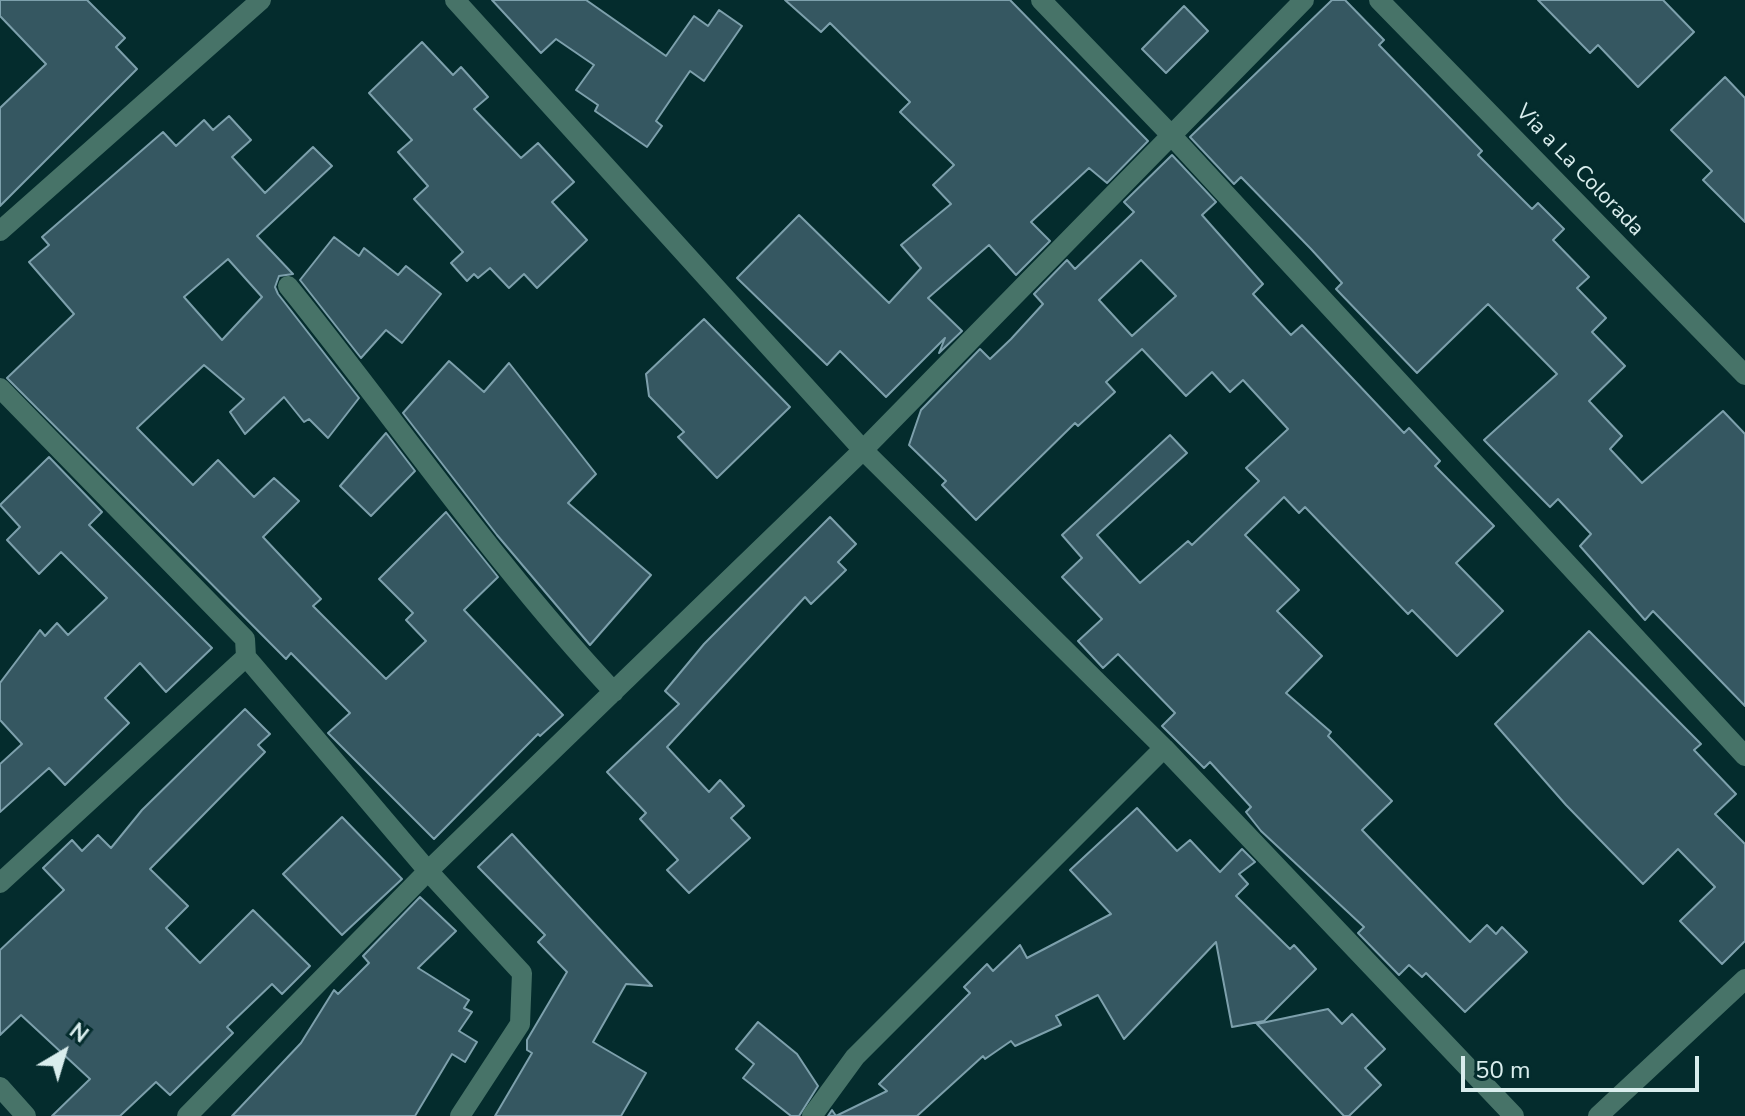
<!DOCTYPE html>
<style>
body{margin:0}
#map{position:relative;width:1745px;height:1116px;overflow:hidden;background:#042c2d;font-family:"Nunito Sans",sans-serif}
canvas{display:block}
.north{position:absolute;left:24px;top:1012px;width:80px;height:80px;-webkit-text-stroke:6px #042c2d;paint-order:stroke;rotate:38deg;font-size:22px;font-weight:700;line-height:32px;text-align:center;color:#d9eded}
.north::after{content:'';display:block;margin:auto;width:28px;height:36px;background:#d9eded;clip-path:polygon(50% 0,100% 100%,50% 72%,0 100%)}
.scale{position:absolute;left:1461px;top:1056px;width:238px;height:36px;box-sizing:border-box;border:4px solid #d9eded;border-top:0;padding-left:10px;font-size:24px;line-height:28px;white-space:nowrap;color:#d9eded;-webkit-text-stroke:6px #042c2d;paint-order:stroke}
</style>
<div id="map">
<canvas width="1745" height="1116"></canvas>
<div class="north">N</div>
<div class="scale">50 m</div>
</div>
<script>
const ctx = document.querySelector('canvas').getContext('2d');
ctx.lineJoin = 'round';
function fill(path, color) { ctx.fillStyle = color; ctx.fill(path, 'evenodd'); }
function strokePath(path, color, width, dash) { ctx.strokeStyle = color; ctx.lineWidth = width; ctx.lineCap = dash ? 'butt' : 'round'; ctx.setLineDash(dash || []); ctx.stroke(path); }
function write(font, color, halo, rows, align = 'center') {
  ctx.font = font + ' "Nunito Sans",sans-serif'; ctx.lineWidth = 6; ctx.setLineDash([]); ctx.textBaseline = 'middle'; ctx.strokeStyle = halo; ctx.fillStyle = color; for (const [text, x, y, turn = 0] of rows) {
    ctx.save(); ctx.translate(x, y); ctx.rotate((+turn || 0) * Math.PI / 180); ctx.textAlign = isNaN(turn) ? turn : align; if (halo) ctx.strokeText(text, 0, 0); ctx.fillText(text, 0, 0); ctx.restore();
  }
}
const building = new Path2D(`
 M 0,0 L 87,0 L 125,38 L 116,47 L 137,69 L 0,206 L 0,108 L 46,64 L 0,16 Z
 M 492,0 L 586,0 L 666,56 L 694,16 L 708,26 L 719,10 L 742,26 L 704,81 L 690,71 L 656,121 L 662,126 L 647,147 L 595,111 L 598,105 L 576,90 L 594,65 L 556,39 L 541,53 Z
 M 785,0 L 1010,0 L 1148,141 L 1107,183 L 1089,168 L 1031,222 L 1050,241 L 1016,275 L 989,245 L 928,298 L 962,331 L 939,353 L 945,338 L 886,397 L 840,351 L 827,365 L 737,278 L 799,215 L 889,303 L 921,268 L 901,245 L 951,204 L 933,185 L 954,165 L 900,112 L 910,102 L 830,23 L 821,32 Z
 M 1332,0 L 1345,0 L 1384,40 L 1379,45 L 1482,151 L 1478,155 L 1532,209 L 1538,203 L 1564,229 L 1553,240 L 1589,277 L 1577,288 L 1606,318 L 1592,332 L 1625,366 L 1589,401 L 1622,436 L 1610,449 L 1642,483 L 1723,411 L 1745,434 L 1745,706 L 1653,611 L 1645,620 L 1580,546 L 1591,534 L 1558,499 L 1550,507 L 1484,440 L 1557,374 L 1488,304 L 1417,373 L 1336,289 L 1342,283 L 1311,249 L 1241,177 L 1234,184 L 1190,137 Z
 M 1538,0 L 1663,0 L 1694,32 L 1638,87 L 1598,45 L 1590,53 Z
 M 1184,6 L 1208,31 L 1166,73 L 1142,49 Z
 M 422,42 L 453,75 L 461,67 L 488,97 L 474,109 L 521,158 L 538,143 L 574,182 L 552,202 L 587,240 L 537,288 L 524,274 L 509,288 L 490,268 L 478,278 L 474,274 L 467,281 L 451,263 L 463,252 L 414,199 L 428,186 L 398,152 L 412,140 L 369,93 Z
 M 1725,77 L 1745,98 L 1745,222 L 1703,180 L 1712,171 L 1671,130 Z
 M 229,116 L 251,140 L 232,157 L 265,193 L 313,147 L 332,166 L 257,236 L 293,274 L 279,276 L 275,287 L 278,294 L 359,398 L 328,438 L 309,419 L 304,422 L 284,397 L 245,434 L 230,412 L 244,399 L 204,365 L 137,428 L 193,485 L 218,460 L 254,497 L 274,478 L 299,501 L 263,537 L 321,599 L 313,606 L 386,679 L 426,641 L 406,620 L 413,613 L 379,579 L 446,512 L 498,577 L 464,610 L 563,715 L 540,736 L 538,734 L 434,839 L 328,733 L 350,713 L 291,653 L 286,659 L 7,378 L 74,314 L 29,262 L 49,245 L 42,237 L 163,132 L 176,146 L 204,120 L 213,130 ZM 228,259 L 262,297 L 222,340 L 184,297 Z
 M 1172,155 L 1216,202 L 1202,215 L 1263,284 L 1253,294 L 1291,335 L 1302,325 L 1404,433 L 1409,428 L 1440,461 L 1435,466 L 1494,526 L 1456,563 L 1503,611 L 1457,656 L 1412,610 L 1408,614 L 1305,507 L 1299,513 L 1284,497 L 1245,535 L 1299,590 L 1277,611 L 1322,656 L 1286,693 L 1331,732 L 1328,736 L 1392,801 L 1362,830 L 1470,942 L 1487,925 L 1496,934 L 1502,927 L 1527,952 L 1465,1012 L 1426,973 L 1422,977 L 1409,965 L 1399,975 L 1358,933 L 1364,927 L 1261,831 L 1246,812 L 1251,807 L 1210,762 L 1204,768 L 1162,726 L 1175,713 L 1118,654 L 1103,668 L 1078,641 L 1102,619 L 1062,577 L 1082,558 L 1062,535 L 1170,435 L 1187,453 L 1097,535 L 1140,583 L 1188,541 L 1192,545 L 1259,481 L 1246,468 L 1288,429 L 1243,380 L 1230,392 L 1212,372 L 1186,396 L 1142,349 L 1106,382 L 1115,392 L 1078,426 L 1075,423 L 976,520 L 942,485 L 946,481 L 909,445 L 921,410 L 980,349 L 990,359 L 1011,339 L 1043,304 L 1034,294 L 1067,260 L 1075,269 L 1134,212 L 1124,202 ZM 1141,260 L 1176,296 L 1132,336 L 1099,300 Z
 M 334,237 L 359,256 L 364,248 L 398,275 L 406,266 L 441,294 L 402,343 L 386,330 L 361,358 L 300,280 Z
 M 704,319 L 790,407 L 717,478 L 678,437 L 684,432 L 649,396 L 646,374 Z
 M 449,361 L 484,392 L 509,363 L 596,474 L 568,503 L 651,575 L 590,645 L 497,535 L 403,413 Z
 M 386,433 L 415,471 L 371,516 L 340,486 Z
 M 49,457 L 102,512 L 89,525 L 212,648 L 166,692 L 140,663 L 105,698 L 129,723 L 65,785 L 49,768 L 0,812 L 0,764 L 22,744 L 0,720 L 0,683 L 40,630 L 45,636 L 57,623 L 68,635 L 107,598 L 61,552 L 39,574 L 7,540 L 20,527 L 0,505 Z
 M 830,517 L 856,544 L 838,562 L 846,570 L 811,604 L 805,597 L 667,747 L 709,792 L 720,780 L 744,806 L 731,818 L 750,838 L 689,893 L 667,870 L 678,860 L 640,819 L 646,813 L 607,772 L 679,704 L 665,691 L 704,644 Z
 M 1589,631 L 1701,744 L 1694,750 L 1736,794 L 1715,814 L 1745,844 L 1745,941 L 1722,964 L 1680,921 L 1715,887 L 1678,849 L 1643,884 L 1566,805 L 1495,724 Z
 M 245,709 L 270,734 L 258,745 L 265,752 L 150,869 L 188,906 L 166,928 L 200,963 L 253,910 L 310,966 L 282,994 L 272,984 L 227,1027 L 233,1033 L 170,1095 L 156,1082 L 120,1116 L 52,1116 L 90,1079 L 21,1015 L 0,1035 L 0,950 L 64,890 L 43,868 L 72,840 L 82,851 L 98,835 L 111,848 L 142,810 Z
 M 1137,808 L 1177,851 L 1190,840 L 1220,872 L 1242,849 L 1255,862 L 1239,874 L 1248,884 L 1236,896 L 1290,949 L 1294,945 L 1316,969 L 1264,1021 L 1232,1027 L 1216,942 L 1124,1039 L 1098,995 L 1056,1016 L 1061,1025 L 1015,1046 L 1011,1041 L 985,1059 L 983,1056 L 917,1116 L 828,1116 L 832,1110 L 836,1116 L 887,1091 L 879,1084 L 970,993 L 964,987 L 987,964 L 993,971 L 1020,945 L 1027,958 L 1111,914 L 1070,870 Z
 M 342,817 L 402,879 L 342,935 L 283,874 Z
 M 512,834 L 652,986 L 626,984 L 593,1042 L 646,1073 L 621,1116 L 495,1116 L 532,1053 L 527,1050 L 527,1040 L 567,972 L 538,942 L 545,935 L 478,867 Z
 M 420,897 L 456,931 L 418,968 L 469,1000 L 464,1008 L 472,1012 L 459,1031 L 477,1042 L 465,1062 L 452,1054 L 415,1116 L 232,1116 L 301,1043 L 334,990 L 338,994 L 369,963 L 363,956 Z
 M 1328,1009 L 1342,1024 L 1352,1014 L 1385,1049 L 1365,1068 L 1381,1085 L 1349,1116 L 1344,1116 L 1257,1024 Z
 M 758,1022 L 797,1054 L 818,1086 L 799,1116 L 791,1116 L 743,1078 L 754,1064 L 736,1049 Z`);
fill(building, '#355761');
strokePath(building, '#7da0ac', 2);
strokePath(new Path2D(`
 M 455,0 L 863,450 L 1164,748 L 1514,1116
 M 1041,0 L 1171,135 L 1745,756
 M 1379,0 L 1745,375
 M 0,231 L 261,0
 M 288,286 C 397,421 495,565 614,692
 M 0,388 L 245,639 L 246,657 L 253,665 L 428,871 L 522,973 L 520,1024 L 460,1116
 M 0,883 L 246,657
 M 0,1087 L 26,1116
 M 187,1116 L 428,871 L 863,450 L 1304,0
 M 812,1116 L 855,1057 L 1164,748
 M 1598,1116 L 1745,979`), '#477368', 20);
write('22px', '#d9eded', '#042c2d', [
 ["Via a La Colorada",1579,171,46]
]);
</script>
